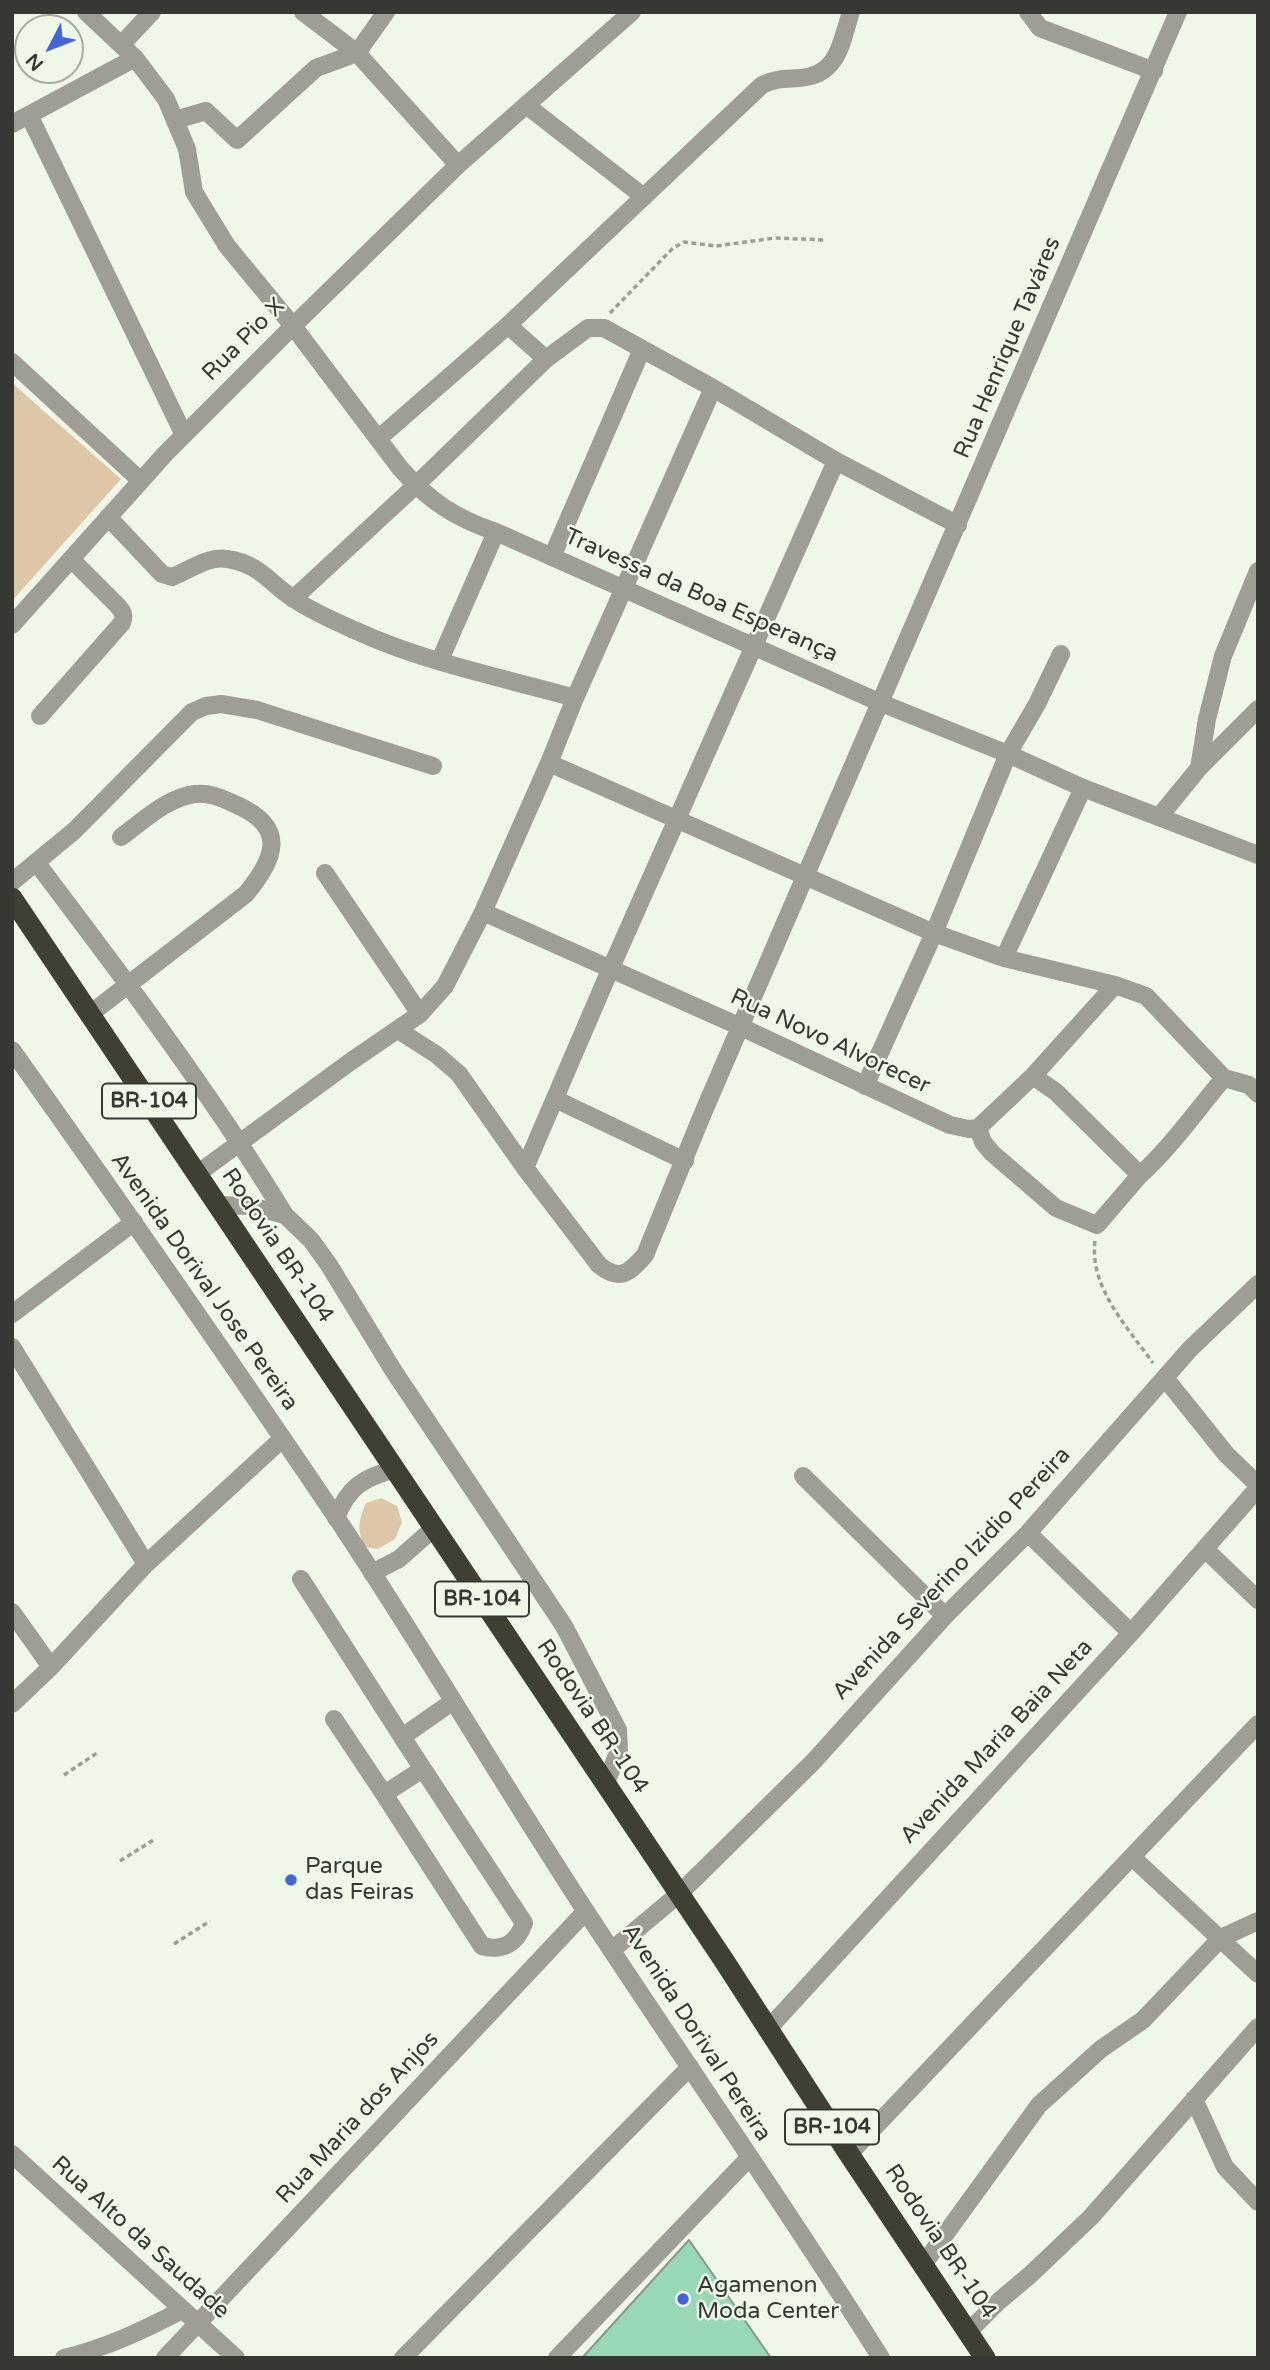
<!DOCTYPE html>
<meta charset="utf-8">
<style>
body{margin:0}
#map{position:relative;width:1270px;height:2370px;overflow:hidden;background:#eff8e8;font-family:"Varela Round",sans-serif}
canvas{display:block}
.frame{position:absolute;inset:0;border:14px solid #363933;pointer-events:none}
.north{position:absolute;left:14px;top:14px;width:70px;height:70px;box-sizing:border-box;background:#eff8e8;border:2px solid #a5aca0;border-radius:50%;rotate:228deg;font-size:19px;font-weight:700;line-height:28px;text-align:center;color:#363933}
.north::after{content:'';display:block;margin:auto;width:24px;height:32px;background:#4365d8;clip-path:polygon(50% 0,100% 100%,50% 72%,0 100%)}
</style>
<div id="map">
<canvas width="1270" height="2370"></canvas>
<div class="frame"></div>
<div class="north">N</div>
</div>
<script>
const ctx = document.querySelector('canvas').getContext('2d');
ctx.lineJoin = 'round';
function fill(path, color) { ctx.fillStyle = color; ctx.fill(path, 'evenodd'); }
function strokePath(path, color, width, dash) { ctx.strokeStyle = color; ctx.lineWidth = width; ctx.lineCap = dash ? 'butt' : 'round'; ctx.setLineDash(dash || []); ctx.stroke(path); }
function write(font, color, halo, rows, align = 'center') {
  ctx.font = font + ' "Varela Round",sans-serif'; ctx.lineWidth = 5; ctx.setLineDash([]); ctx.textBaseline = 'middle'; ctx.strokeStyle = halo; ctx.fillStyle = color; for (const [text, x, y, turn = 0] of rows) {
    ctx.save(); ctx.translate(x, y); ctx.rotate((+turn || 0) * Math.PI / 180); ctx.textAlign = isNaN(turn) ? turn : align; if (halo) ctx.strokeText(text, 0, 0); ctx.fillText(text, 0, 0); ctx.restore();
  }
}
fill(new Path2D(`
 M 12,383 L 121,479 L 12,601 Z
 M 381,1498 L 397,1506 L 402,1522 L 395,1539 L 378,1549 L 365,1547 C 356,1530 359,1519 366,1503 Z`), '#ddc7a6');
const building = new Path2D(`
 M 689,2240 L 771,2358 L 582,2358 Z`);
fill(building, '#99d8b4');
strokePath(building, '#87978d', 2);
strokePath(new Path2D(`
 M 610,313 L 673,248 L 684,242 L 716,246 L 775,238 L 826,240
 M 1095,1241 C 1089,1287 1128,1328 1153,1363
 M 64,1775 L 97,1753
 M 120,1861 L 155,1839
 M 174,1944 L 210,1921`), '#9aa094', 3.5, [5, 3.5]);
strokePath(new Path2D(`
 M 86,12 L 135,58 L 166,99 L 187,149 L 194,192 L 227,246 L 293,326 L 400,468 C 429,501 455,518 496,532 L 881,703 L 1008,754 L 1083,788 L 1258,855
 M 303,12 L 357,53 L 458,165
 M 1028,12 L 1040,28 L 1154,71
 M 121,45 L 152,12
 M 526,105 L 644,197
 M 29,115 L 184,435
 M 175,120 L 206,111 L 237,140 L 316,68 L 357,53 L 386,12
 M 12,124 L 135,58
 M 505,328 L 762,85 C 776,78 785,79 800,78 C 839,75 841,42 851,12
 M 12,362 L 141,481
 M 379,438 L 505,328 L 511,328 L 546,359
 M 108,517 L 162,574 L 172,577 C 190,570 207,556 227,559 C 261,564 269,583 294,599 C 314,613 339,623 361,633 C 428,663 504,678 575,698
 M 552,557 L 642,349
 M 293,599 L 415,486 L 546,359 L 588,328 L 604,328 L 713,388 L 836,461 L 958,525
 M 12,625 L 165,454 L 293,326 L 458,165 L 632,12
 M 440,660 L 496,532
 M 40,716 L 122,623 C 125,614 123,612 117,605 L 71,559
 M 549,763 L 934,933 L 1004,958 L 1115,985 L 1146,996 L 1224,1078 L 1249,1085 L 1258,1094
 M 1199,768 L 1207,719 L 1223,656 L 1258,571
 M 1159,817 L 1199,768 L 1258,709
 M 36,862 C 123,977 210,1092 285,1215
 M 325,873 L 420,1014
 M 12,882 L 74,831 L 192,712 L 206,706 L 221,704 L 257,710 L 433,766
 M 483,912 L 741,1027 L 950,1125 L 969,1129 L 978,1128 L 1033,1076 L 1115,985
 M 1004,958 L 1083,788
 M 90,1014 L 246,894 C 275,858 288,828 237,805 C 223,799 210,792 195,794 C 168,797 143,821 121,837
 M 398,1030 L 437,1055 L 459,1074 L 525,1168 L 599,1265 C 620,1282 629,1273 645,1255 L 703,1113 L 1178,12
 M 12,1050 C 122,1205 230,1360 336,1517 C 422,1646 500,1780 585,1910 C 683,2060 786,2206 881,2358
 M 1033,1076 L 1056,1092 L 1140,1175 C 1171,1147 1196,1111 1224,1078
 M 865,1086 L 934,933 L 1008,754 L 1037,704 L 1061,654
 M 555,1099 L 685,1161
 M 978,1128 L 983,1142 L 992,1153 L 1056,1208 L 1097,1225 L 1140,1175
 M 525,1168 L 610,970 L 836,461
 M 197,1174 L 350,1062 L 420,1014 L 445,986 L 483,912 L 549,763 L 575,698 L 713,388
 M 218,1205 L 250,1206 L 285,1215 L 311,1240 L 329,1265 L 393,1370 L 564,1626 L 618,1730 L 619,1750 L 606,1783
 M 12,1314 L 134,1222
 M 12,1347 L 146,1564
 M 1165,1378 L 1226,1454 L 1258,1485
 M 803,1476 L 945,1616
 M 336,1518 C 348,1487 363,1478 395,1469
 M 1028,1533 L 1131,1633
 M 1205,1549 L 1258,1600
 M 372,1573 L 399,1559 L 434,1528
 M 301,1579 L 402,1737
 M 12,1612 L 51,1667
 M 12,1704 L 51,1667 L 146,1564 L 282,1439
 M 334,1719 L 384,1794
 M 423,1769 L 384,1794 L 482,1946 C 503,1952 517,1943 524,1923 L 402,1737 L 452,1702
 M 1132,1857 L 1258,1974
 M 612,1950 L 679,1894 L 813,1762 L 945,1616 L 1028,1533 L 1190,1349 L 1258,1284
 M 769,2028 L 1131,1633 L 1258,1488
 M 1194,2099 L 1225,2167 L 1258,2202
 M 12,2154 L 236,2358
 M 849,2154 L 1258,1724
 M 923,2265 L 1039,2105 L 1101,2049 L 1143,2020 L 1221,1938 L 1258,1921
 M 968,2332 L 999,2301 L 1030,2275 L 1091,2217 L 1258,2027
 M 64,2358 C 106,2348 144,2330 182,2310
 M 165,2358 L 586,1911
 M 403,2358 L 690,2067
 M 557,2358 L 749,2158`), '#9e9e97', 18);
strokePath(new Path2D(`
 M 12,898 L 723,1959 L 849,2154 L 985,2358`), '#404032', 21);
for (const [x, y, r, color] of [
 [291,1880,7,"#4365d8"],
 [683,2299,7,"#4365d8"]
]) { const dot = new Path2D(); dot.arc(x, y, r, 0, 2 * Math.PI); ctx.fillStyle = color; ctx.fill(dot); strokePath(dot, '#eff8e8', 2.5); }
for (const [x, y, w] of [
 [149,1101,94],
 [482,1599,94],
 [832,2127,94]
]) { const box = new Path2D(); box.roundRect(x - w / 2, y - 17.5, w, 35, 5); ctx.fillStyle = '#eff8e8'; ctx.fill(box); strokePath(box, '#363933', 2); }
write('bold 21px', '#363933', null, [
 ["BR-104",149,1101],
 ["BR-104",482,1599],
 ["BR-104",832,2127]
]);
write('23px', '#363933', '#eff8e8', [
 ["Rua Pio X",244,340,-45],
 ["Rua Henrique Taváres",1008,348,-67],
 ["Travessa da Boa Esperança",701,596,24],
 ["Rua Novo Alvorecer",830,1042,25],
 ["Rodovia BR-104",277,1246,56],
 ["Avenida Dorival Jose Pereira",204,1282,55],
 ["Avenida Severino Izidio Pereira",952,1574,-47],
 ["Rodovia BR-104",592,1717,56],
 ["Avenida Maria Baia Neta",997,1742,-47],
 ["Avenida Dorival Pereira",696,2033,57],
 ["Rua Maria dos Anjos",358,2118,-47],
 ["Rua Alto da Saudade",140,2238,42],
 ["Rodovia BR-104",940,2242,56]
]);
write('23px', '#363933', '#eff8e8', [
 ["Parque",305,1867],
 ["das Feiras",305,1893],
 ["Agamenon",697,2286],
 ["Moda Center",697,2312]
], 'left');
</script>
